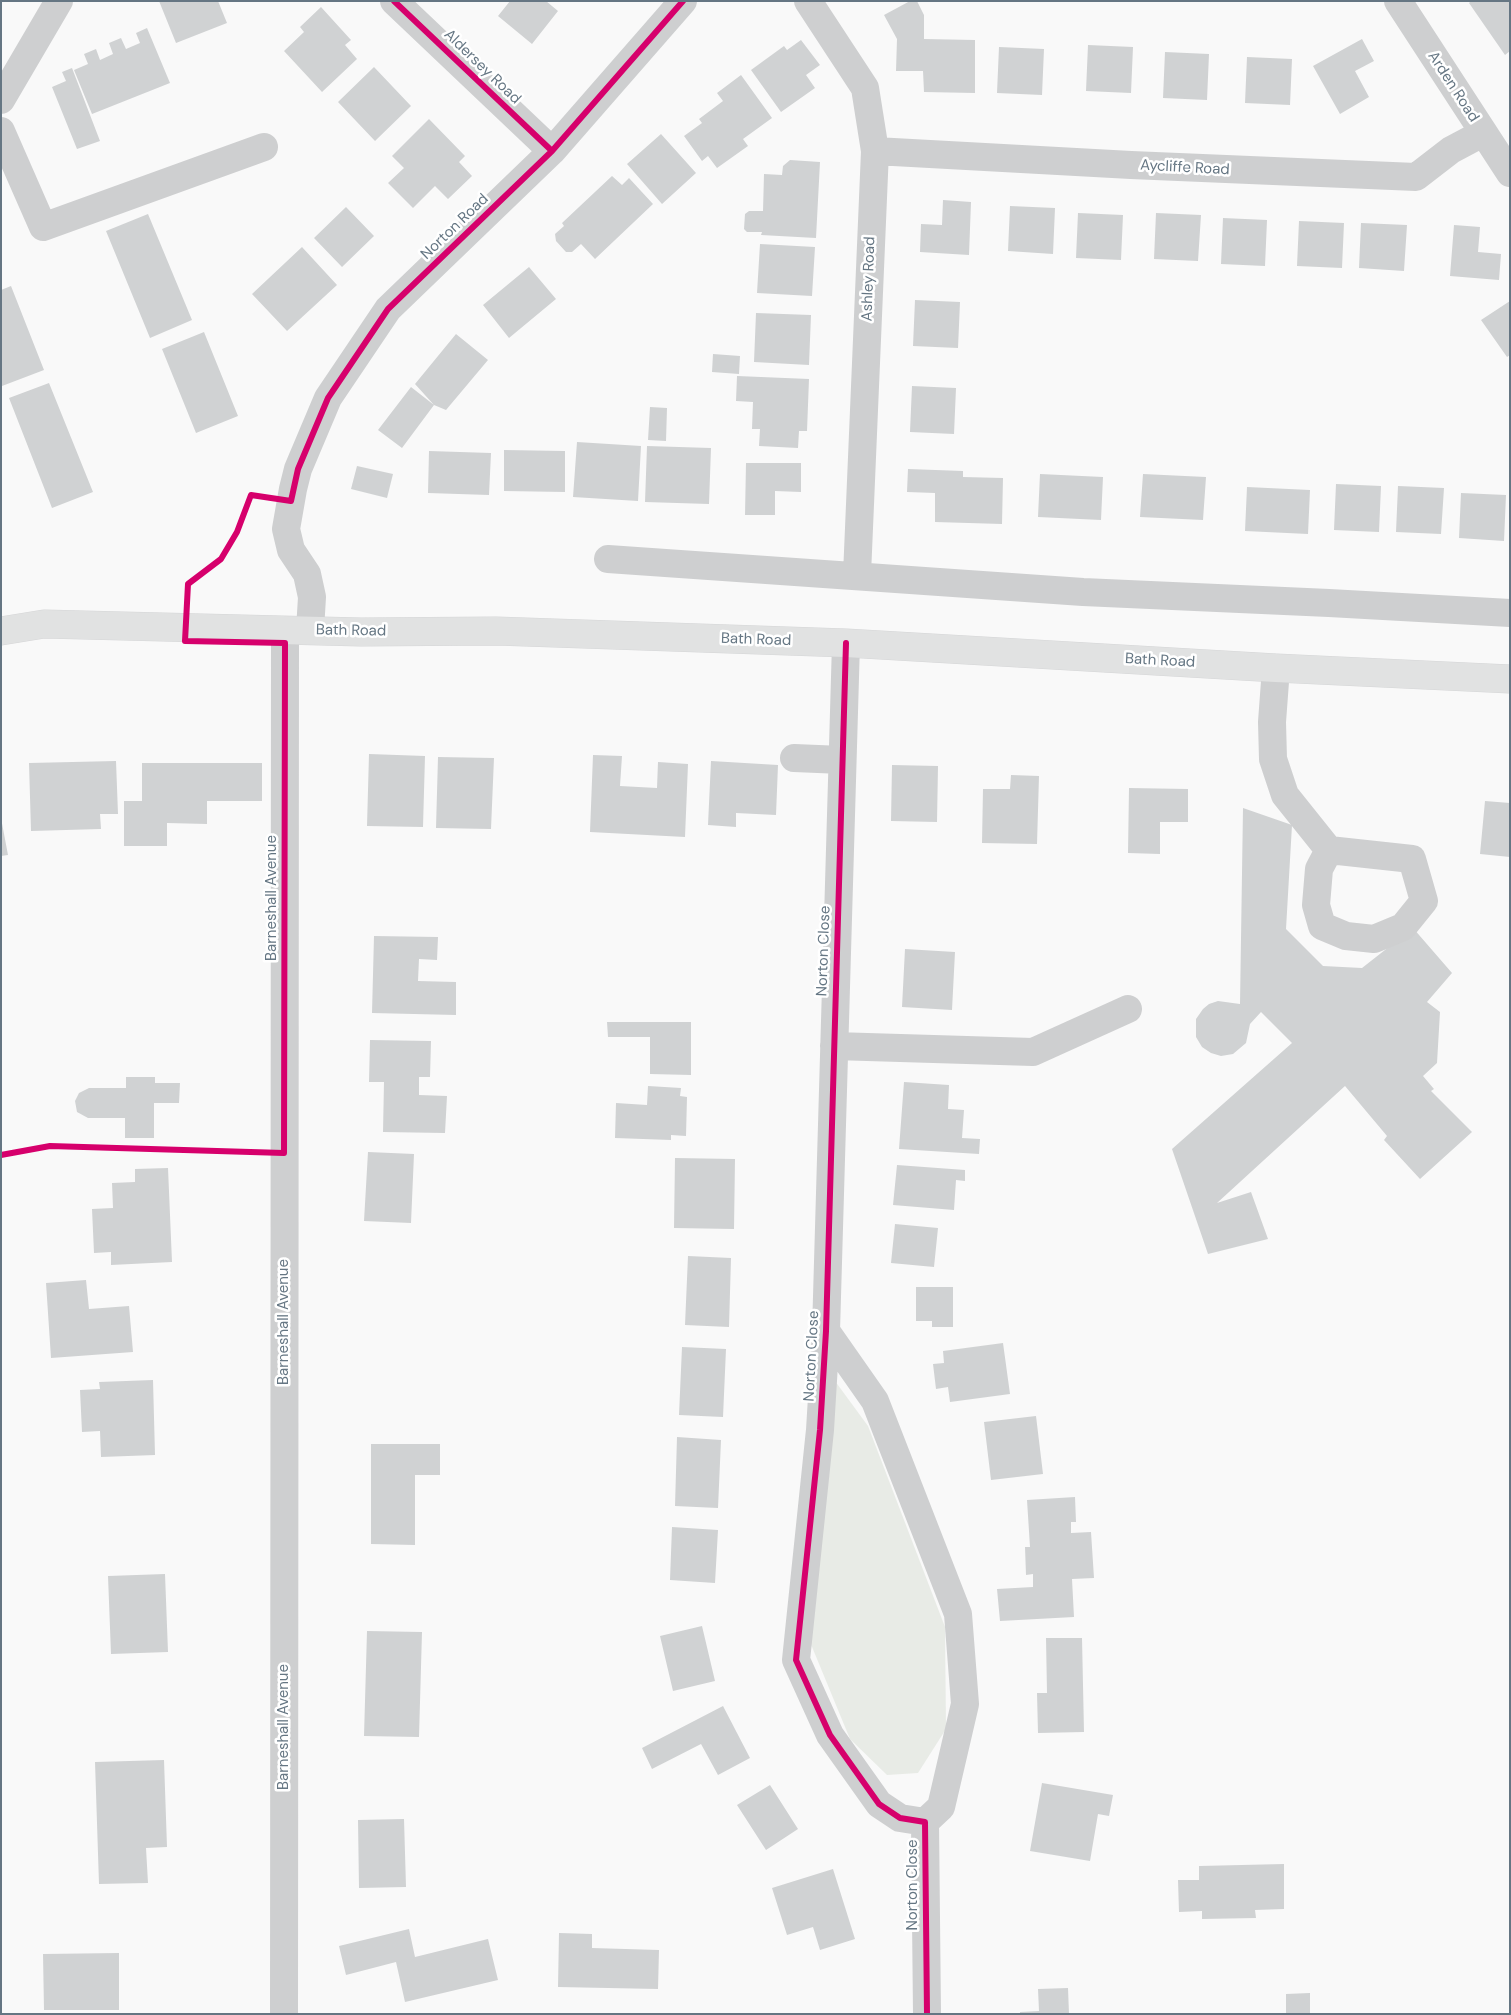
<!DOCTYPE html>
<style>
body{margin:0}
#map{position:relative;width:1511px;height:2015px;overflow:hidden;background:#f9f9f9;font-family:"DM Sans",sans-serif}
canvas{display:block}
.frame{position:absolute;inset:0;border:2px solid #657683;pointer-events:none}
</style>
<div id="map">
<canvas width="1511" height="2015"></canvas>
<div class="frame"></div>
</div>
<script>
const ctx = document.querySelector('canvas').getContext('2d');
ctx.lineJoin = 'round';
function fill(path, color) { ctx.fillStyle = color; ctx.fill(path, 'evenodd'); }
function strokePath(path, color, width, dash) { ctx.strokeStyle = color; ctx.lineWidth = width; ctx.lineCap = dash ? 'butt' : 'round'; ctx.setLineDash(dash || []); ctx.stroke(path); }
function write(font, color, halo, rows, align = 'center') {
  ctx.font = font + ' "DM Sans",sans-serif'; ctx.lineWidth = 5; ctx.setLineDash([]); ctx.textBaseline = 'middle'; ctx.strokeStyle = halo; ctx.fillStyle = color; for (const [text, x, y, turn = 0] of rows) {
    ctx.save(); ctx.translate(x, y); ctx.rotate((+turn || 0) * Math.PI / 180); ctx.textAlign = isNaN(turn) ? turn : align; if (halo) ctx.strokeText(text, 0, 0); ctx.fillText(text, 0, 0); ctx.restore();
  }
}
fill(new Path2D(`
 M 835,1381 L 868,1426 L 945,1627 L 946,1729 L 918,1773 L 887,1775 L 850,1739 L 810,1642 Z`), '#e8ebe6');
fill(new Path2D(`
 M 159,1 L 218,1 L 227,23 L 176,43 Z
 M 510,1 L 546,1 L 558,11 L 532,44 L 498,16 Z
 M 910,1 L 917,1 L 924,15 L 924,39 L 975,40 L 975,93 L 924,92 L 923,71 L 896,71 L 897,39 L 884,15 Z
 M 1471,1 L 1510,1 L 1510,51 L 1505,55 L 1469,3 Z
 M 321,7 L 351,40 L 345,45 L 357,59 L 322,92 L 284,51 L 304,32 L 300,27 Z
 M 147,28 L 170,83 L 92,114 L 74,70 L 88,64 L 84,54 L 96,49 L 100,60 L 113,54 L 109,43 L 121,38 L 126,49 L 140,43 L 136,33 Z
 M 1362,39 L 1374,61 L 1355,71 L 1369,97 L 1340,114 L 1313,66 Z
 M 801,40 L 820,65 L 806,75 L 815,88 L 781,112 L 751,70 L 784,46 L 787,50 Z
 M 1088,45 L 1133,47 L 1131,93 L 1086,91 Z
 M 999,47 L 1044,49 L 1042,95 L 997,93 Z
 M 1165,52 L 1209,54 L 1207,100 L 1163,98 Z
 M 1247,57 L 1292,59 L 1290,105 L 1245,103 Z
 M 374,67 L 411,106 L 375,141 L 338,102 Z
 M 72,68 L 100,141 L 77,149 L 52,87 L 66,81 L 62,72 Z
 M 741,75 L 772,118 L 743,139 L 748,146 L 717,168 L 708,156 L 702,161 L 684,136 L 702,123 L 699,119 L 723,101 L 717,93 Z
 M 429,119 L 465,156 L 459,162 L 472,176 L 448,199 L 435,186 L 413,208 L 388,183 L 404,168 L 392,156 Z
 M 661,134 L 696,173 L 662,204 L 627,164 Z
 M 790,160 L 820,162 L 816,238 L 761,235 L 762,232 L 747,232 L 744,229 L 745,214 L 749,211 L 763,211 L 764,174 L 782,175 L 783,166 Z
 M 612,176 L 622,185 L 629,178 L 653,204 L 595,259 L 581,244 L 572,252 L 566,252 L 556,241 L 555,234 L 564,226 L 562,223 Z
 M 943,200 L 971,202 L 969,255 L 920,252 L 921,224 L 942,225 Z
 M 1010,206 L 1055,208 L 1053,254 L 1008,251 Z
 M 346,207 L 374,236 L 342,267 L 314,238 Z
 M 1078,213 L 1123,215 L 1121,260 L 1076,258 Z
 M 1156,213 L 1201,215 L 1198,261 L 1154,259 Z
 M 148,214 L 192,320 L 150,338 L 106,231 Z
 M 1223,218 L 1267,220 L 1265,266 L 1221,264 Z
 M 1299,221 L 1344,223 L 1342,268 L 1297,266 Z
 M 1361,223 L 1407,225 L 1404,271 L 1359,268 Z
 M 1454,225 L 1480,227 L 1478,252 L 1501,254 L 1499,280 L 1450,276 Z
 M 760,244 L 815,247 L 812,296 L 757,293 Z
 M 302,247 L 337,285 L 287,331 L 252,294 Z
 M 529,267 L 556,299 L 509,338 L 483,305 Z
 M 11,286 L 44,370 L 2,386 L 1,290 Z
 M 915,300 L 960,302 L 958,348 L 913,346 Z
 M 1510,301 L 1510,355 L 1507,357 L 1481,320 Z
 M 756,313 L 811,315 L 809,365 L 754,362 Z
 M 204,332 L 238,416 L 196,433 L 162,349 Z
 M 456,334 L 488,360 L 446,410 L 434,405 L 402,448 L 378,430 L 411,387 L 434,405 L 415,384 Z
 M 713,354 L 740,356 L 739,374 L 712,372 Z
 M 737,376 L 809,379 L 807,431 L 799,431 L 798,448 L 759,446 L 760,429 L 752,429 L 753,402 L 736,401 Z
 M 49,383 L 93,492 L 52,508 L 9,398 Z
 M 912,386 L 956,388 L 954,434 L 910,432 Z
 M 650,407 L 667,408 L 666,441 L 648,440 Z
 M 577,442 L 641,446 L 638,501 L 573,497 Z
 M 647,446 L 711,448 L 709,504 L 645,502 Z
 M 504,450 L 565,451 L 565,492 L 504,491 Z
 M 429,451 L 491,453 L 489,495 L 428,493 Z
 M 746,463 L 801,463 L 801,492 L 775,491 L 775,515 L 745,515 Z
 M 357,466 L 393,474 L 387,498 L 351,489 Z
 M 908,469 L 963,471 L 963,477 L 1003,478 L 1002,524 L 935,522 L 935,493 L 907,492 Z
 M 1040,474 L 1103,477 L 1101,520 L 1038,517 Z
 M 1143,474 L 1206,477 L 1203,520 L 1140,517 Z
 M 1336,484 L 1381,486 L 1379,532 L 1334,530 Z
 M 1398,486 L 1444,488 L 1441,534 L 1396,532 Z
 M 1247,487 L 1310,490 L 1308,534 L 1245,531 Z
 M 1461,493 L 1506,495 L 1504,541 L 1459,538 Z
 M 369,754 L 425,756 L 423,827 L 367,826 Z
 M 593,755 L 622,756 L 620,786 L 657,788 L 658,762 L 688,764 L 685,837 L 590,832 Z
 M 438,757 L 494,758 L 491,829 L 436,828 Z
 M 116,761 L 118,814 L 100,814 L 101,829 L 31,831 L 29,763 Z
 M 711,761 L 778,765 L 776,815 L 736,813 L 736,827 L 708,825 Z
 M 142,763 L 262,763 L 262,801 L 207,801 L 207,824 L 167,823 L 167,846 L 124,846 L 124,801 L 142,801 Z
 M 892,765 L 938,766 L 937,822 L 891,821 Z
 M 1011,775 L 1039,776 L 1037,844 L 982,843 L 983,789 L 1010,789 Z
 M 1129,788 L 1188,789 L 1188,822 L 1160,822 L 1160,854 L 1128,853 Z
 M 1485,801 L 1510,803 L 1510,857 L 1480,854 Z
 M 1243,808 L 1292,825 L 1286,929 L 1323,966 L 1362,968 L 1413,928 L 1452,973 L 1427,1002 L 1440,1012 L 1437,1063 L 1423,1076 L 1434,1089 L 1431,1091 L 1472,1132 L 1420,1179 L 1384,1140 L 1387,1136 L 1345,1086 L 1217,1203 L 1251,1192 L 1268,1239 L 1208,1254 L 1172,1149 L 1292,1043 L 1261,1012 L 1250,1024 L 1246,1043 L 1233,1054 L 1221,1056 L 1211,1053 L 1202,1047 L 1196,1037 L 1196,1019 L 1203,1009 L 1209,1004 L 1218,1001 L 1240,1004 Z
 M 1,818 L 8,855 L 1,856 Z
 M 374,936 L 438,937 L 437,960 L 419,959 L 418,981 L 456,982 L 456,1015 L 372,1013 Z
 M 905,949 L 955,952 L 952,1010 L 902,1007 Z
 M 607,1022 L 691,1022 L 691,1075 L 650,1074 L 650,1037 L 608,1037 Z
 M 370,1040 L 431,1041 L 430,1077 L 419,1077 L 419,1095 L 447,1096 L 445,1133 L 383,1132 L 384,1082 L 369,1082 Z
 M 126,1077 L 155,1077 L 155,1083 L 180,1083 L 179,1103 L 154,1103 L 154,1138 L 125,1138 L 125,1118 L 88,1118 L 77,1112 L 75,1101 L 79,1093 L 89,1088 L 126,1088 Z
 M 904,1082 L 949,1085 L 948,1109 L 964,1110 L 962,1138 L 980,1139 L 979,1154 L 899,1149 Z
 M 648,1086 L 681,1088 L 680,1096 L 687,1097 L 686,1136 L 671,1135 L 671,1140 L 615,1138 L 616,1103 L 647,1105 Z
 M 368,1152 L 414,1154 L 411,1223 L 364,1221 Z
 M 675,1158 L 735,1159 L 734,1229 L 674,1228 Z
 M 897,1165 L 965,1170 L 965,1181 L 956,1180 L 954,1210 L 893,1205 Z
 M 168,1168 L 172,1262 L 111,1265 L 111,1252 L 94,1253 L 92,1209 L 113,1208 L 112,1183 L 135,1182 L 135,1169 Z
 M 895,1224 L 938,1228 L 934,1267 L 891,1263 Z
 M 688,1256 L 731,1258 L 729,1327 L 685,1325 Z
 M 86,1280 L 89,1309 L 129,1306 L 133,1352 L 51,1358 L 46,1283 Z
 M 916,1287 L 953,1287 L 953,1327 L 932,1327 L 932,1321 L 916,1321 Z
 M 1003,1343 L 1010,1394 L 950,1402 L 948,1387 L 936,1389 L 933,1364 L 944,1363 L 943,1351 Z
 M 682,1347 L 726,1349 L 723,1417 L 679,1415 Z
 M 153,1380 L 155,1455 L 101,1457 L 100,1431 L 82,1432 L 80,1390 L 100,1389 L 99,1382 Z
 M 1036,1416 L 1043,1474 L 991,1480 L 984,1422 Z
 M 677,1437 L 721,1440 L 718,1508 L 675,1506 Z
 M 371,1444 L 440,1444 L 440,1475 L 415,1475 L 415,1545 L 371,1544 Z
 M 1075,1497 L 1076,1522 L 1071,1522 L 1071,1533 L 1091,1532 L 1094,1578 L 1072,1579 L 1074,1617 L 1000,1621 L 997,1589 L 1033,1587 L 1033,1574 L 1026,1575 L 1025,1547 L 1030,1547 L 1027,1500 Z
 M 672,1527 L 718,1530 L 715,1583 L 670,1580 Z
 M 165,1574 L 168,1652 L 111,1654 L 108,1576 Z
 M 702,1626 L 715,1681 L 673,1691 L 660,1636 Z
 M 367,1631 L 422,1632 L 419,1737 L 364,1736 Z
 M 1046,1638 L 1082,1638 L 1084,1732 L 1038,1733 L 1037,1693 L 1047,1693 Z
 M 723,1706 L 750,1758 L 718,1775 L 701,1744 L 652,1769 L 642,1748 Z
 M 164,1760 L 167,1847 L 146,1848 L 148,1883 L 99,1884 L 95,1762 Z
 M 1042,1783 L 1113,1795 L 1109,1816 L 1098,1814 L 1090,1861 L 1030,1851 Z
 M 770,1785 L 798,1829 L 766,1850 L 737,1805 Z
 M 404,1819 L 406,1887 L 359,1888 L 358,1820 Z
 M 1284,1864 L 1284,1909 L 1255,1910 L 1256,1918 L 1202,1919 L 1202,1911 L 1179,1912 L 1178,1880 L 1199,1880 L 1199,1866 Z
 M 833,1869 L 855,1939 L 820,1950 L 813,1927 L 787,1935 L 772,1888 Z
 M 409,1929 L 415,1957 L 488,1939 L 498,1980 L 405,2002 L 396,1962 L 346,1975 L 339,1946 Z
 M 559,1933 L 592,1934 L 592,1948 L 659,1950 L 658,1989 L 558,1987 Z
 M 119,1953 L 119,2010 L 44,2010 L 43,1954 Z
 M 1068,1988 L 1069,2014 L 1020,2014 L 1020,2012 L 1039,2011 L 1038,1989 Z
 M 1310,1993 L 1310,2014 L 1286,2014 L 1286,1994 Z`), '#d0d2d3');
const major = new Path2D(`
 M 1,631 L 44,624 L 361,632 L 496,631 L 846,643 L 1276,668 L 1510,679`);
strokePath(major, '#d5d6d7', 29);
strokePath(new Path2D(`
 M 394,1 L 552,151
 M 808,1 L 865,88 L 875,151 L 857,575
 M 1398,1 L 1510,173
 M 1,100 L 59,1
 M 1,131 L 43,227 L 264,147
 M 875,151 L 1131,165 L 1416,177 L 1451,150 L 1483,133
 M 608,559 L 1083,592 L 1329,603 L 1510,613
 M 310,630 L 312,597 L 307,574 L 291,550 L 286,529 L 293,489 L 298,469 L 328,398 L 388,309 L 552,151 L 683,1
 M 846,643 L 826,1331 L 820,1430 L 796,1660 L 830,1735 L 879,1804 L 900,1818 L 925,1822 L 927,2014
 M 1276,668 L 1272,722 L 1273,759 L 1285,795 L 1329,850 L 1412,859 L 1424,901 L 1403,927 L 1374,939 L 1346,936 L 1322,926 L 1316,905 L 1319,869 L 1329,850
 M 794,758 L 842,760
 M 834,1046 L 1033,1052 L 1128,1009
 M 826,1331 L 875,1401 L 958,1614 L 965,1704 L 941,1807 L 925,1822
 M 284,2014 L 285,630`), '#cecfd0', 28);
strokePath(major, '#e1e2e2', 28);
strokePath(new Path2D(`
 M 394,1 L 552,151
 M 846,643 L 826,1331 L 820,1430 L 796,1660 L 830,1735 L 879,1804 L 900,1818 L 925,1822 L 927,2014
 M 1,1155 L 50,1146 L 284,1153 L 285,643 L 185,641 L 188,584 L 221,559 L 237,532 L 251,495 L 291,501 L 298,469 L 328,398 L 388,309 L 552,151 L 683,1`), '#d6006c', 6);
write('15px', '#657683', '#fff', [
 ["Aldersey Road",482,67,44],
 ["Arden Road",1453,87,57],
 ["Aycliffe Road",1185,168,3],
 ["Norton Road",455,227,-44],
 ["Ashley Road",869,279,-88],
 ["Bath Road",351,631,1],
 ["Bath Road",756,640,2],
 ["Bath Road",1160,661,3],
 ["Barneshall Avenue",272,898,-90],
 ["Norton Close",824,951,-88],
 ["Barneshall Avenue",284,1322,-90],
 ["Norton Close",812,1356,-87],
 ["Barneshall Avenue",284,1727,-90],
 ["Norton Close",913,1885,-90]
]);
</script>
